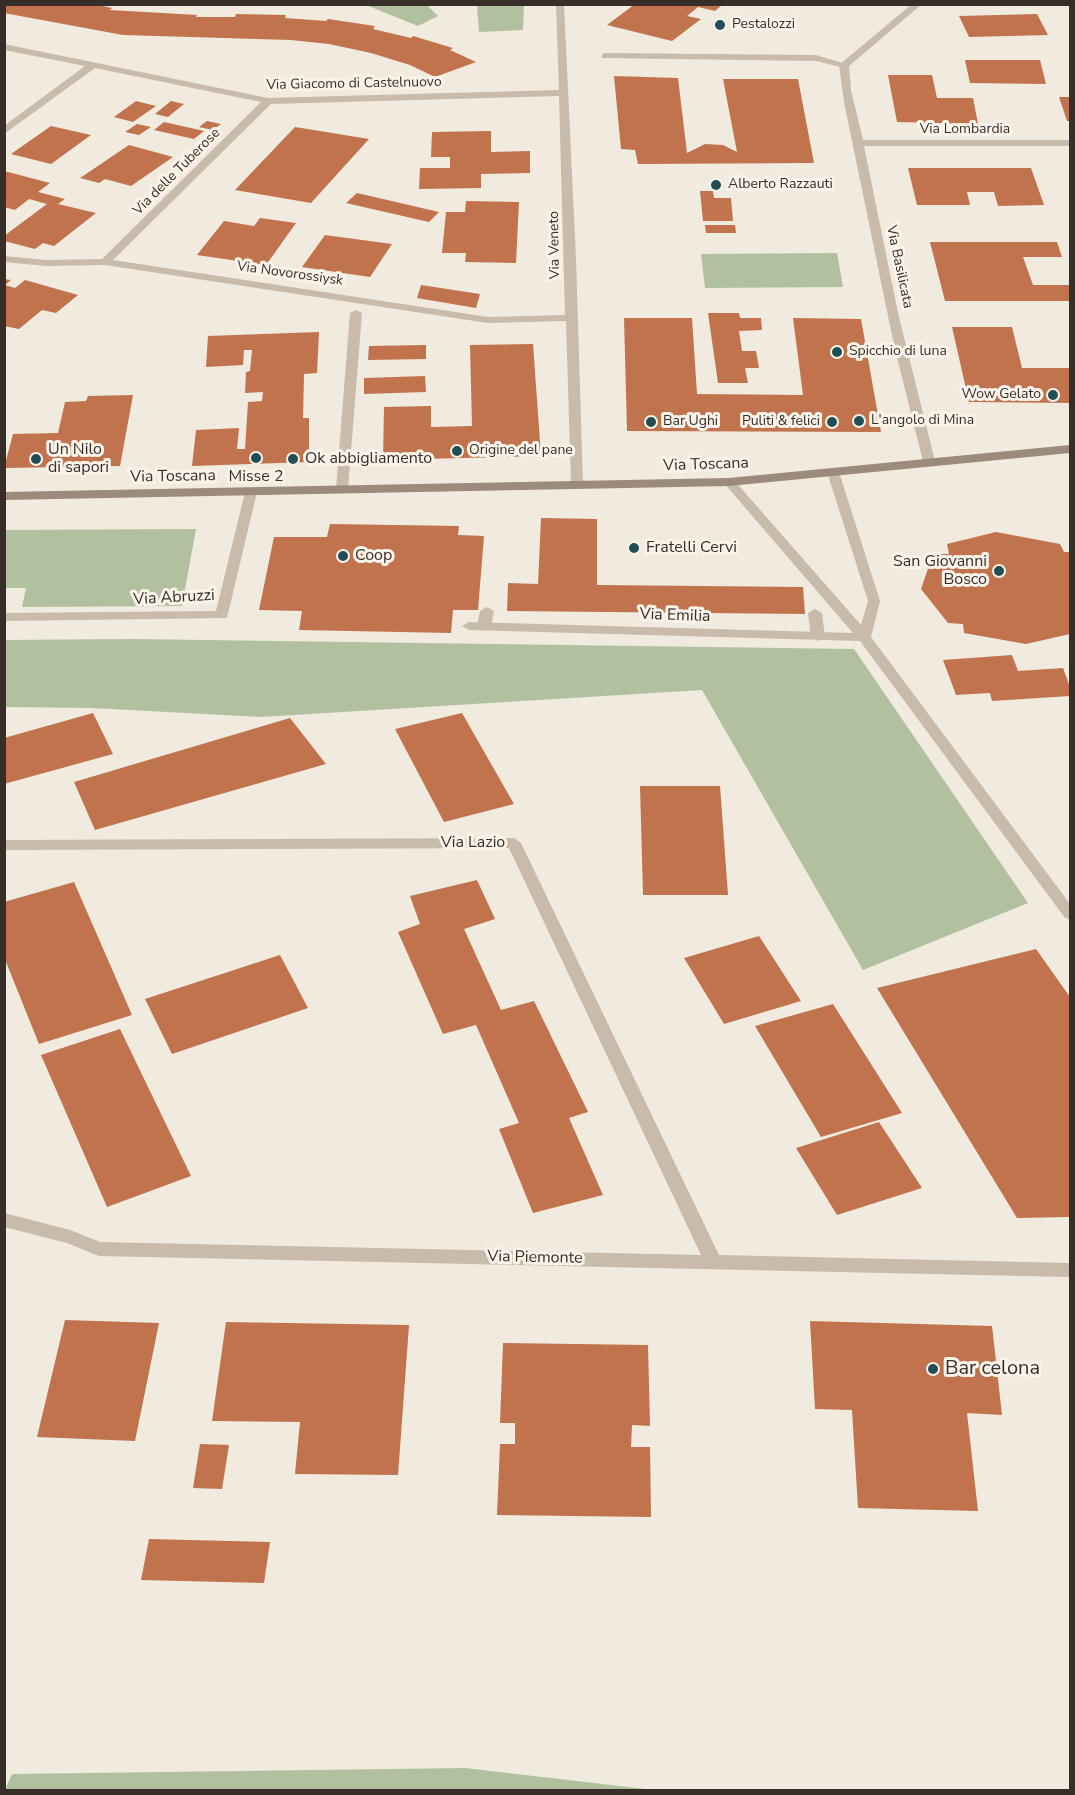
<!DOCTYPE html>
<style>
body{margin:0}
#map{position:relative;width:1075px;height:1795px;overflow:hidden;background:#f1eade;font-family:"Nunito Sans",sans-serif}
canvas{display:block}
.frame{position:absolute;inset:0;border:6px solid #372e29;pointer-events:none}
</style>
<div id="map">
<canvas width="1075" height="1795"></canvas>
<div class="frame"></div>
</div>
<script>
const ctx = document.querySelector('canvas').getContext('2d');
ctx.lineJoin = 'round';
function fill(path, color) { ctx.fillStyle = color; ctx.fill(path, 'evenodd'); }
function strokePath(path, color, width, dash) { ctx.strokeStyle = color; ctx.lineWidth = width; ctx.lineCap = dash ? 'butt' : 'round'; ctx.setLineDash(dash || []); ctx.stroke(path); }
function write(font, color, halo, rows, align = 'center') {
  ctx.font = font + ' "Nunito Sans",sans-serif'; ctx.lineWidth = 6; ctx.setLineDash([]); ctx.textBaseline = 'middle'; ctx.strokeStyle = halo; ctx.fillStyle = color; for (const [text, x, y, turn = 0] of rows) {
    ctx.save(); ctx.translate(x, y); ctx.rotate((+turn || 0) * Math.PI / 180); ctx.textAlign = isNaN(turn) ? turn : align; if (halo) ctx.strokeText(text, 0, 0); ctx.fillText(text, 0, 0); ctx.restore();
  }
}
fill(new Path2D(`
 M 366,5 L 427,5 L 438,16 L 418,26 Z
 M 477,5 L 524,5 L 523,30 L 479,32 Z
 M 837,253 L 843,287 L 705,288 L 701,254 Z
 M 196,529 L 182,606 L 22,607 L 26,588 L 5,588 L 5,530 Z
 M 132,639 L 854,649 L 1028,903 L 863,970 L 702,690 L 261,717 L 92,708 L 5,707 L 5,640 Z
 M 465,1768 L 654,1790 L 5,1790 L 12,1774 Z`), '#b1c09e');
fill(new Path2D(`
 M 4,4 L 93,4 L 112,8 L 110,10 L 197,15 L 196,17 L 235,17 L 236,14 L 286,15 L 285,18 L 326,21 L 328,19 L 375,26 L 373,29 L 411,38 L 413,36 L 453,48 L 450,50 L 476,62 L 435,77 L 410,65 L 371,53 L 329,44 L 291,40 L 123,35 L 4,13 Z
 M 635,4 L 656,6 L 723,4 L 715,11 L 698,7 L 687,16 L 701,19 L 672,41 L 607,25 Z
 M 1037,14 L 1048,35 L 969,37 L 959,16 Z
 M 965,60 L 1040,60 L 1046,84 L 970,83 Z
 M 888,75 L 932,75 L 937,98 L 973,98 L 978,124 L 897,122 Z
 M 614,76 L 678,78 L 687,153 L 705,144 L 723,145 L 737,152 L 723,79 L 798,79 L 814,163 L 638,164 L 635,150 L 621,149 Z
 M 1059,97 L 1070,97 L 1070,121 L 1067,121 Z
 M 136,101 L 156,106 L 133,122 L 114,117 Z
 M 171,101 L 184,104 L 168,117 L 155,114 Z
 M 207,121 L 221,124 L 213,130 L 199,127 Z
 M 164,122 L 204,131 L 194,139 L 154,130 Z
 M 137,124 L 151,127 L 139,135 L 125,132 Z
 M 51,126 L 91,135 L 51,164 L 11,154 Z
 M 295,127 L 369,139 L 311,203 L 235,190 Z
 M 491,131 L 491,152 L 530,151 L 530,173 L 481,174 L 481,188 L 419,189 L 420,168 L 450,168 L 450,157 L 431,157 L 432,132 Z
 M 129,145 L 173,157 L 131,186 L 105,179 L 99,183 L 80,178 Z
 M 908,168 L 1031,168 L 1044,205 L 998,206 L 994,192 L 967,192 L 970,205 L 917,205 Z
 M 4,171 L 50,183 L 38,192 L 65,199 L 58,204 L 96,213 L 54,246 L 43,243 L 35,249 L 4,241 L 4,236 L 47,204 L 29,199 L 15,210 L 4,207 Z
 M 700,191 L 713,191 L 714,198 L 731,198 L 733,221 L 703,221 Z
 M 357,193 L 439,212 L 429,222 L 346,203 Z
 M 466,201 L 519,202 L 516,263 L 465,262 L 466,253 L 442,253 L 446,212 L 465,212 Z
 M 260,218 L 296,223 L 266,265 L 197,255 L 224,221 L 254,226 Z
 M 705,225 L 735,225 L 736,233 L 706,233 Z
 M 325,235 L 392,244 L 370,277 L 302,267 Z
 M 930,242 L 1057,242 L 1062,257 L 1023,257 L 1033,285 L 1070,285 L 1070,301 L 945,301 Z
 M 4,279 L 11,280 L 5,285 L 15,288 L 25,280 L 78,295 L 56,313 L 42,310 L 19,329 L 4,326 Z
 M 421,285 L 480,294 L 476,308 L 417,298 Z
 M 708,313 L 739,313 L 740,318 L 761,318 L 762,330 L 739,331 L 742,351 L 756,351 L 759,368 L 745,368 L 748,383 L 718,383 Z
 M 624,318 L 692,318 L 697,394 L 803,395 L 793,318 L 861,319 L 881,432 L 627,431 Z
 M 952,327 L 1012,327 L 1022,368 L 1070,368 L 1070,403 L 969,402 Z
 M 319,332 L 317,373 L 304,374 L 303,418 L 309,418 L 309,462 L 192,466 L 196,430 L 239,428 L 237,449 L 245,449 L 248,402 L 262,401 L 263,392 L 245,393 L 246,372 L 250,371 L 252,350 L 244,350 L 243,365 L 206,367 L 208,336 Z
 M 533,344 L 541,456 L 383,460 L 384,407 L 431,406 L 431,427 L 472,426 L 470,345 Z
 M 426,345 L 426,359 L 368,360 L 369,346 Z
 M 425,376 L 426,392 L 364,394 L 364,378 Z
 M 133,395 L 120,466 L 4,468 L 13,434 L 58,433 L 65,402 L 86,401 L 88,396 Z
 M 541,518 L 597,519 L 597,585 L 803,587 L 805,614 L 507,611 L 508,583 L 538,584 Z
 M 330,524 L 459,526 L 458,535 L 484,536 L 478,610 L 453,610 L 451,633 L 299,630 L 302,611 L 259,610 L 274,537 L 327,537 Z
 M 996,532 L 1060,544 L 1064,552 L 1070,552 L 1070,634 L 1026,644 L 964,633 L 963,624 L 948,623 L 921,589 L 933,554 L 949,554 L 947,544 Z
 M 1012,655 L 1018,671 L 1063,668 L 1070,687 L 1070,696 L 992,701 L 990,693 L 956,695 L 943,660 Z
 M 93,713 L 113,754 L 4,784 L 4,738 Z
 M 462,713 L 514,804 L 444,822 L 395,729 Z
 M 290,718 L 326,764 L 95,830 L 74,782 Z
 M 640,786 L 720,786 L 728,895 L 643,895 Z
 M 477,880 L 495,919 L 464,929 L 501,1010 L 534,1001 L 588,1112 L 569,1118 L 603,1195 L 533,1213 L 499,1129 L 519,1123 L 476,1025 L 443,1034 L 398,932 L 420,924 L 410,896 Z
 M 74,882 L 132,1015 L 39,1044 L 4,957 L 4,902 Z
 M 759,936 L 801,1001 L 724,1024 L 684,958 Z
 M 1036,949 L 1070,997 L 1070,1217 L 1017,1218 L 877,988 Z
 M 280,955 L 308,1008 L 172,1054 L 145,999 Z
 M 833,1004 L 902,1113 L 821,1137 L 755,1026 Z
 M 120,1029 L 191,1176 L 107,1207 L 41,1055 Z
 M 879,1122 L 922,1188 L 837,1215 L 796,1148 Z
 M 65,1320 L 159,1323 L 135,1441 L 37,1437 Z
 M 810,1321 L 992,1326 L 1002,1415 L 967,1413 L 978,1511 L 858,1508 L 852,1410 L 815,1409 Z
 M 226,1322 L 409,1325 L 398,1475 L 295,1474 L 300,1422 L 212,1421 Z
 M 503,1343 L 648,1345 L 650,1426 L 632,1425 L 631,1447 L 650,1447 L 651,1517 L 497,1515 L 500,1444 L 515,1444 L 515,1423 L 500,1423 Z
 M 200,1444 L 229,1445 L 222,1489 L 193,1488 Z
 M 149,1539 L 270,1542 L 264,1583 L 141,1580 Z`), '#c0734d');
fill(new Path2D(`
 M 605,53 L 816,55 L 849,65 L 844,68 L 816,61 L 602,58 L 602,54 Z
 M 487,607 L 494,611 L 491,627 L 484,631 L 477,627 L 480,611 Z
 M 815,609 L 822,613 L 825,637 L 818,641 L 811,637 L 808,613 Z`), '#c9bbaa');
fill(new Path2D(`
 M 556,4 L 564,4 L 576,259 L 583,485 L 581,488 L 573,488 L 571,485 L 566,321 L 488,323 L 105,265 L 46,266 L 4,262 L 4,256 L 46,260 L 102,259 L 261,102 L 95,68 L 4,134 L 4,126 L 85,66 L 4,50 L 4,44 L 268,98 L 559,90 ZM 559,96 L 565,315 L 488,317 L 113,260 L 271,104 Z
 M 912,4 L 922,4 L 849,66 L 851,90 L 863,140 L 1070,140 L 1070,146 L 864,146 L 898,313 L 935,461 L 929,465 L 923,461 L 895,350 L 844,102 L 839,65 Z
 M 356,310 L 362,313 L 348,489 L 342,493 L 336,489 L 350,313 Z
 M 833,468 L 839,472 L 880,601 L 871,637 L 1070,904 L 1070,919 L 1065,918 L 860,641 L 469,630 L 462,626 L 469,622 L 853,633 L 723,482 L 725,479 L 733,479 L 861,625 L 868,601 L 827,472 Z
 M 251,488 L 257,492 L 227,618 L 4,621 L 4,613 L 216,611 L 245,492 Z
 M 514,838 L 521,843 L 719,1255 L 1070,1263 L 1070,1277 L 99,1256 L 67,1243 L 4,1227 L 4,1213 L 70,1230 L 100,1242 L 701,1255 L 509,848 L 4,850 L 4,840 Z`), '#c9bbaa');
fill(new Path2D(`
 M 1070,445 L 1070,453 L 729,486 L 4,500 L 4,492 L 729,478 Z`), '#9c8a7b');
for (const [x, y, r, color] of [
 [720,25,6,"#214e56"],
 [716,185,6,"#214e56"],
 [837,352,6,"#214e56"],
 [1053,395,6,"#214e56"],
 [859,421,6,"#214e56"],
 [651,422,6,"#214e56"],
 [832,422,6,"#214e56"],
 [457,451,6,"#214e56"],
 [256,458,6,"#214e56"],
 [36,459,6,"#214e56"],
 [293,459,6,"#214e56"],
 [634,548,6,"#214e56"],
 [343,556,6,"#214e56"],
 [999,571,6,"#214e56"],
 [933,1369,6,"#214e56"]
]) { const dot = new Path2D(); dot.arc(x, y, r, 0, 2 * Math.PI); ctx.fillStyle = color; ctx.fill(dot); strokePath(dot, '#f9f3ea', 2); }
write('14px', '#372e29', '#f9f3ea', [
 ["Pestalozzi",732,25],
 ["Alberto Razzauti",728,185],
 ["Spicchio di luna",849,352],
 ["Wow Gelato",1041,395,"right"],
 ["L'angolo di Mina",871,421],
 ["Bar Ughi",663,422],
 ["Puliti & felici",820,422,"right"],
 ["Origine del pane",469,451]
], 'left');
write('14px', '#372e29', '#f9f3ea', [
 ["Via Giacomo di Castelnuovo",354,84,-1],
 ["Via Lombardia",965,130],
 ["Via delle Tuberose",177,172,-45],
 ["Via Veneto",555,245,-91],
 ["Via Basilicata",899,267,78],
 ["Via Novorossiysk",290,274,8]
]);
write('16px', '#372e29', '#f9f3ea', [
 ["Un Nilo",48,450],
 ["di sapori",48,468],
 ["Ok abbigliamento",305,459],
 ["Misse 2",256,477,"center"],
 ["Fratelli Cervi",646,548],
 ["Coop",355,556],
 ["San Giovanni",987,562,"right"],
 ["Bosco",987,580,"right"]
], 'left');
write('16px', '#372e29', '#f9f3ea', [
 ["Via Toscana",706,465,-2],
 ["Via Toscana",173,477,-1],
 ["Via Abruzzi",174,598,-3],
 ["Via Emilia",675,616,2],
 ["Via Lazio",473,843],
 ["Via Piemonte",535,1258,1]
]);
write('20px', '#372e29', '#f9f3ea', [
 ["Bar celona",945,1369]
], 'left');
</script>
